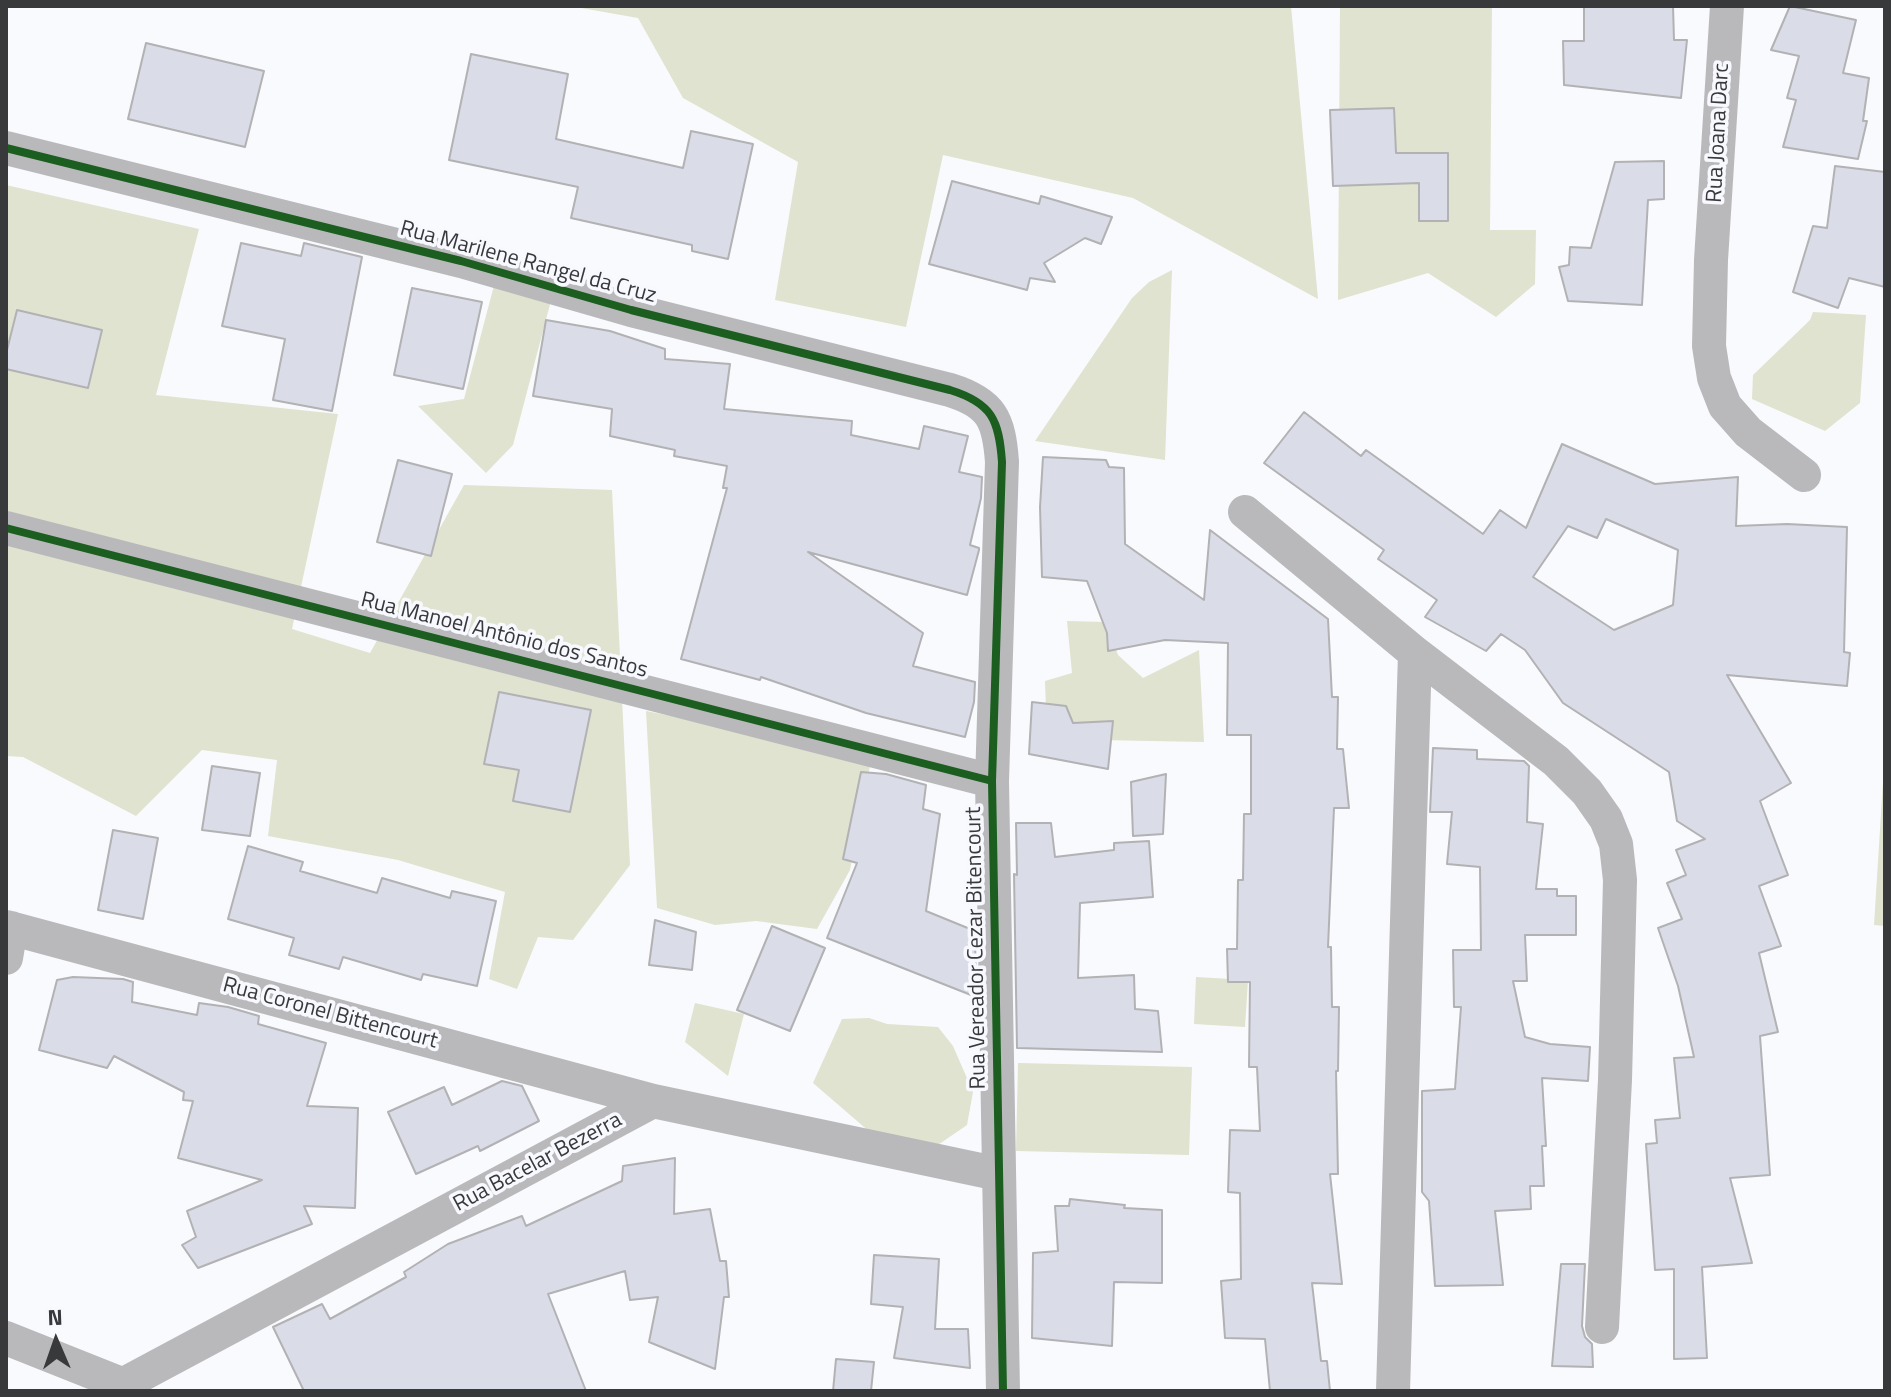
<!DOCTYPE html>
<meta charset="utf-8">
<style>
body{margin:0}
#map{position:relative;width:1891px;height:1397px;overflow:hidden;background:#f9fafd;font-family:"Titillium Web",sans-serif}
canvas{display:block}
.frame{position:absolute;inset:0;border:8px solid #38393b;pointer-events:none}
.north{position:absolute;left:16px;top:1301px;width:80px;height:80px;-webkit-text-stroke:6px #f8f9fe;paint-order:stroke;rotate:358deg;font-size:22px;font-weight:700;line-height:32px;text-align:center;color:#38393b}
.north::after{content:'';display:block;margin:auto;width:28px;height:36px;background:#38393b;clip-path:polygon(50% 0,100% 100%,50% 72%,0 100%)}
</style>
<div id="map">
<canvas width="1891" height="1397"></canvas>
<div class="frame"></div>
<div class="north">N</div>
</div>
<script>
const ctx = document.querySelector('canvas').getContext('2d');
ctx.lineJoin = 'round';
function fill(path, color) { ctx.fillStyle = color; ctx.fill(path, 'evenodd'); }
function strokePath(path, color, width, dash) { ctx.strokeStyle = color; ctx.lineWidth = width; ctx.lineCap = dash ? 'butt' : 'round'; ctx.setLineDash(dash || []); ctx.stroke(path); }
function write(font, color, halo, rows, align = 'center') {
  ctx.font = font + ' "Titillium Web",sans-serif'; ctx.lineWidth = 7; ctx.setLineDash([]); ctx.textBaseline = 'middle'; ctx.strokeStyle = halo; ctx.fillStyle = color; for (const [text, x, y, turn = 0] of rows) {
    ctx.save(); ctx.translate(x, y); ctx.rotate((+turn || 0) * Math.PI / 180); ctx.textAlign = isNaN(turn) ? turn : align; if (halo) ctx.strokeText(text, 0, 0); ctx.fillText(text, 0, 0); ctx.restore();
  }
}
fill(new Path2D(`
 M 570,6 L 1291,6 L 1318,299 L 1133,198 L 943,155 L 906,327 L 775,300 L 798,162 L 683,98 L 638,18 Z
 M 1340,6 L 1492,6 L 1490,230 L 1536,230 L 1535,284 L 1496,317 L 1428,273 L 1338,300 Z
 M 6,185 L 199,229 L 156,395 L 338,414 L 292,629 L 370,653 L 464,485 L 612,490 L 630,865 L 573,940 L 538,937 L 517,989 L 489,979 L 505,892 L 398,860 L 268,836 L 277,760 L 202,750 L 136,816 L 23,757 L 6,756 Z
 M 1172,270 L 1165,460 L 1035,441 L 1132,298 L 1149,282 Z
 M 496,278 L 553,293 L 513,445 L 486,473 L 418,406 L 464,399 Z
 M 1813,312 L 1866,315 L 1860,403 L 1825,431 L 1752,399 L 1753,375 L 1810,320 Z
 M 1067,621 L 1106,622 L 1118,655 L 1143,678 L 1199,650 L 1204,742 L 1047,739 L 1045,681 L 1072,673 Z
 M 646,711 L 872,755 L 850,870 L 817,929 L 756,921 L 715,925 L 657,908 Z
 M 1885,750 L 1885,926 L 1874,925 Z
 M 1196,977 L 1248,980 L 1245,1027 L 1194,1024 Z
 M 695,1003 L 744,1014 L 728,1076 L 685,1042 Z
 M 869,1018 L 887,1024 L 938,1027 L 953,1046 L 973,1092 L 967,1125 L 932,1149 L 871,1133 L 813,1083 L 842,1019 Z
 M 1018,1063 L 1192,1067 L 1189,1155 L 1016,1151 Z`), '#dfe3cf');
const building = new Path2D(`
 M 1584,6 L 1673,6 L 1674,40 L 1687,40 L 1681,98 L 1564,85 L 1563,41 L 1584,41 Z
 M 1790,6 L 1856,20 L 1843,73 L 1869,78 L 1863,121 L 1867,121 L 1858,159 L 1783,147 L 1796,100 L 1787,98 L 1799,56 L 1771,50 Z
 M 146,43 L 264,71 L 245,147 L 128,119 Z
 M 471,54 L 568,74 L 556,139 L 683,168 L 691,131 L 753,144 L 728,259 L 692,251 L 692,245 L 571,218 L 578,187 L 449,160 Z
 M 1394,108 L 1396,153 L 1448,153 L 1448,221 L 1419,221 L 1419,183 L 1333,186 L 1330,110 Z
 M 1664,161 L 1664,199 L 1648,200 L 1642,305 L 1568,301 L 1559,267 L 1569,265 L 1570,247 L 1591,248 L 1615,162 Z
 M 1835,166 L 1885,172 L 1885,287 L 1849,278 L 1838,308 L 1793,292 L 1813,226 L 1827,228 Z
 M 952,181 L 1039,204 L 1041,196 L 1112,217 L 1101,244 L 1085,238 L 1044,263 L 1055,282 L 1030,278 L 1027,290 L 929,264 Z
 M 241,243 L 301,256 L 304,243 L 362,257 L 332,411 L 273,400 L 285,339 L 222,326 Z
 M 412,288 L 482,302 L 463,389 L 394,375 Z
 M 17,310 L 102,330 L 88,388 L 6,369 L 6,354 Z
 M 546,320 L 610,331 L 665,349 L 665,359 L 730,364 L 724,409 L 852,421 L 851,435 L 919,449 L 924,426 L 968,436 L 959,472 L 982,477 L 981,498 L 970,545 L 979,548 L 979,550 L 967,595 L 808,552 L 923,633 L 913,666 L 975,682 L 974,702 L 965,737 L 866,713 L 761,677 L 760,680 L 681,659 L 727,488 L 723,488 L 727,466 L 674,456 L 675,450 L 610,436 L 612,409 L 533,396 Z
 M 1304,412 L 1361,456 L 1366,450 L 1483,534 L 1500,510 L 1526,528 L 1562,444 L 1655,484 L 1738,477 L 1736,526 L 1787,524 L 1847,527 L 1844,652 L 1850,653 L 1847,686 L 1727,675 L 1791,783 L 1760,801 L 1788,875 L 1759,886 L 1781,946 L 1759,953 L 1778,1032 L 1760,1036 L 1770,1175 L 1730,1178 L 1752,1263 L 1702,1267 L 1707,1358 L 1674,1359 L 1674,1269 L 1655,1270 L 1646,1144 L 1657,1143 L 1655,1120 L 1680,1118 L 1674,1058 L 1694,1057 L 1678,986 L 1658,928 L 1682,919 L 1667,883 L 1686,875 L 1676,850 L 1705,839 L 1677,821 L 1669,772 L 1563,703 L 1525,650 L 1501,634 L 1486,651 L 1425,617 L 1437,600 L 1378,559 L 1384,550 L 1264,463 ZM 1606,519 L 1678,550 L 1673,605 L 1614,630 L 1533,577 L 1568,526 L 1597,538 Z
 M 1043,457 L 1106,460 L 1109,467 L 1124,468 L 1125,544 L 1204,600 L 1210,530 L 1328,619 L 1332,697 L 1338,697 L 1337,749 L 1343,749 L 1349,808 L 1334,808 L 1328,947 L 1331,947 L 1332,1007 L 1339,1007 L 1338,1071 L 1336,1071 L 1338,1174 L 1330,1174 L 1342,1284 L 1312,1283 L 1321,1361 L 1327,1361 L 1330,1391 L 1270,1391 L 1265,1339 L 1225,1338 L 1221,1281 L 1241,1279 L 1240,1193 L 1228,1192 L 1230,1130 L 1260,1131 L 1257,1067 L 1249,1067 L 1250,982 L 1228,982 L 1227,949 L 1237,949 L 1238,880 L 1243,880 L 1244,814 L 1251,814 L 1251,735 L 1227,735 L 1228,643 L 1165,640 L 1108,651 L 1107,633 L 1087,581 L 1042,577 L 1040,507 Z
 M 398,460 L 452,474 L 431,556 L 377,542 Z
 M 499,692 L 591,710 L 570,812 L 513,801 L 519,770 L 484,764 Z
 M 1032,702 L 1066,706 L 1073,723 L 1113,721 L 1108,769 L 1029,754 Z
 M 1433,748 L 1477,750 L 1477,759 L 1524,761 L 1529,766 L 1527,822 L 1543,824 L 1536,889 L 1557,889 L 1557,896 L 1576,896 L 1576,935 L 1525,935 L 1527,981 L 1513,981 L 1525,1037 L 1550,1044 L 1590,1047 L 1588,1081 L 1542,1078 L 1546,1146 L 1542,1146 L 1544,1186 L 1530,1186 L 1531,1209 L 1495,1211 L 1503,1285 L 1435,1286 L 1429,1201 L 1422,1192 L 1422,1091 L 1455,1089 L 1461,1007 L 1454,1007 L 1453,950 L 1481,950 L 1480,867 L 1447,864 L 1452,812 L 1430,812 Z
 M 212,766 L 260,773 L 250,836 L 202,830 Z
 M 861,772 L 886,774 L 926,785 L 923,809 L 940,814 L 926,911 L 975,931 L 976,997 L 827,938 L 857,863 L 843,859 Z
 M 1166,774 L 1163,834 L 1133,836 L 1131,782 Z
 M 1016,823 L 1051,823 L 1055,857 L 1114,850 L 1114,843 L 1149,841 L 1153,897 L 1080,903 L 1078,978 L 1134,975 L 1135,1009 L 1158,1011 L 1162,1052 L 1017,1048 L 1014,874 L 1017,875 Z
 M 113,830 L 158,838 L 143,919 L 98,910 Z
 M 248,846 L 303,862 L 300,871 L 377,893 L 382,878 L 450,898 L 452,891 L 496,901 L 477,986 L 423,974 L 421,980 L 343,957 L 339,969 L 289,955 L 294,938 L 228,919 Z
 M 655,920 L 696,932 L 692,970 L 649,965 Z
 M 772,926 L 825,948 L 790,1031 L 737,1010 Z
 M 73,977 L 123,979 L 133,982 L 132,1002 L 197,1015 L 199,1003 L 228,1007 L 259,1016 L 258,1024 L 326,1043 L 307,1106 L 358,1108 L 355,1208 L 304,1206 L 312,1224 L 198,1268 L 182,1245 L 196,1237 L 187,1211 L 262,1180 L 178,1158 L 193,1101 L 183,1100 L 184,1092 L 114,1056 L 107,1068 L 39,1050 L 57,980 Z
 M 502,1081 L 522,1086 L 539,1121 L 480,1151 L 478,1146 L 416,1174 L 388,1112 L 444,1087 L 452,1105 Z
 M 675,1158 L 674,1214 L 710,1209 L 720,1261 L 726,1261 L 729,1297 L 724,1297 L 715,1369 L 649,1342 L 658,1297 L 630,1300 L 625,1271 L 548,1294 L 586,1391 L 304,1391 L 273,1327 L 322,1304 L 330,1319 L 406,1277 L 404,1272 L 448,1244 L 522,1216 L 526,1226 L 622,1181 L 623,1166 Z
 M 1070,1199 L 1125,1205 L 1124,1208 L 1162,1210 L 1162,1283 L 1114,1282 L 1112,1346 L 1032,1338 L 1033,1253 L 1058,1251 L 1055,1206 L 1069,1206 Z
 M 874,1255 L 939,1259 L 935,1329 L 968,1329 L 970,1368 L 894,1358 L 903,1307 L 871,1304 Z
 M 1561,1264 L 1585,1264 L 1582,1326 L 1585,1337 L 1592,1344 L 1593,1367 L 1552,1366 Z
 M 836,1359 L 874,1362 L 871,1391 L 833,1391 Z`);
fill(building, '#dadce8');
strokePath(building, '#b2b2b4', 2);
strokePath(new Path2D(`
 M 1727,6 L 1711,260 L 1709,346 L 1714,378 L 1725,406 L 1748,432 L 1804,475
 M 6,148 L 461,261 L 631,310 L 950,390 C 992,403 999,420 1002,462 L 992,781 L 1003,1391
 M 1245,512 L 1415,653 L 1556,761 L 1587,792 L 1606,819 L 1616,844 L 1620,880 L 1615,1080 L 1602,1327
 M 6,528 L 992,781
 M 6,927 L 653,1101
 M 6,958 L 11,928
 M 6,1338 L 124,1385
 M 111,1391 L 653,1101 L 999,1174
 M 1393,1391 L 1415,653`), '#b9b9bb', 34);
strokePath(new Path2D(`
 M 6,148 L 461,261 L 631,310 L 950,390 C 992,403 999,420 1002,462 L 992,781 L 1003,1391
 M 6,528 L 992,781`), '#1b5e20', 8);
write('22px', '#38393b', '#f8f9fe', [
 ["Rua Joana Darc",1719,133,-87],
 ["Rua Marilene Rangel da Cruz",528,263,15],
 ["Rua Manoel Antônio dos Santos",504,636,14],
 ["Rua Vereador Cezar Bitencourt",977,948,-91],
 ["Rua Coronel Bittencourt",330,1014,15],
 ["Rua Bacelar Bezerra",538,1163,-28]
]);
</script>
